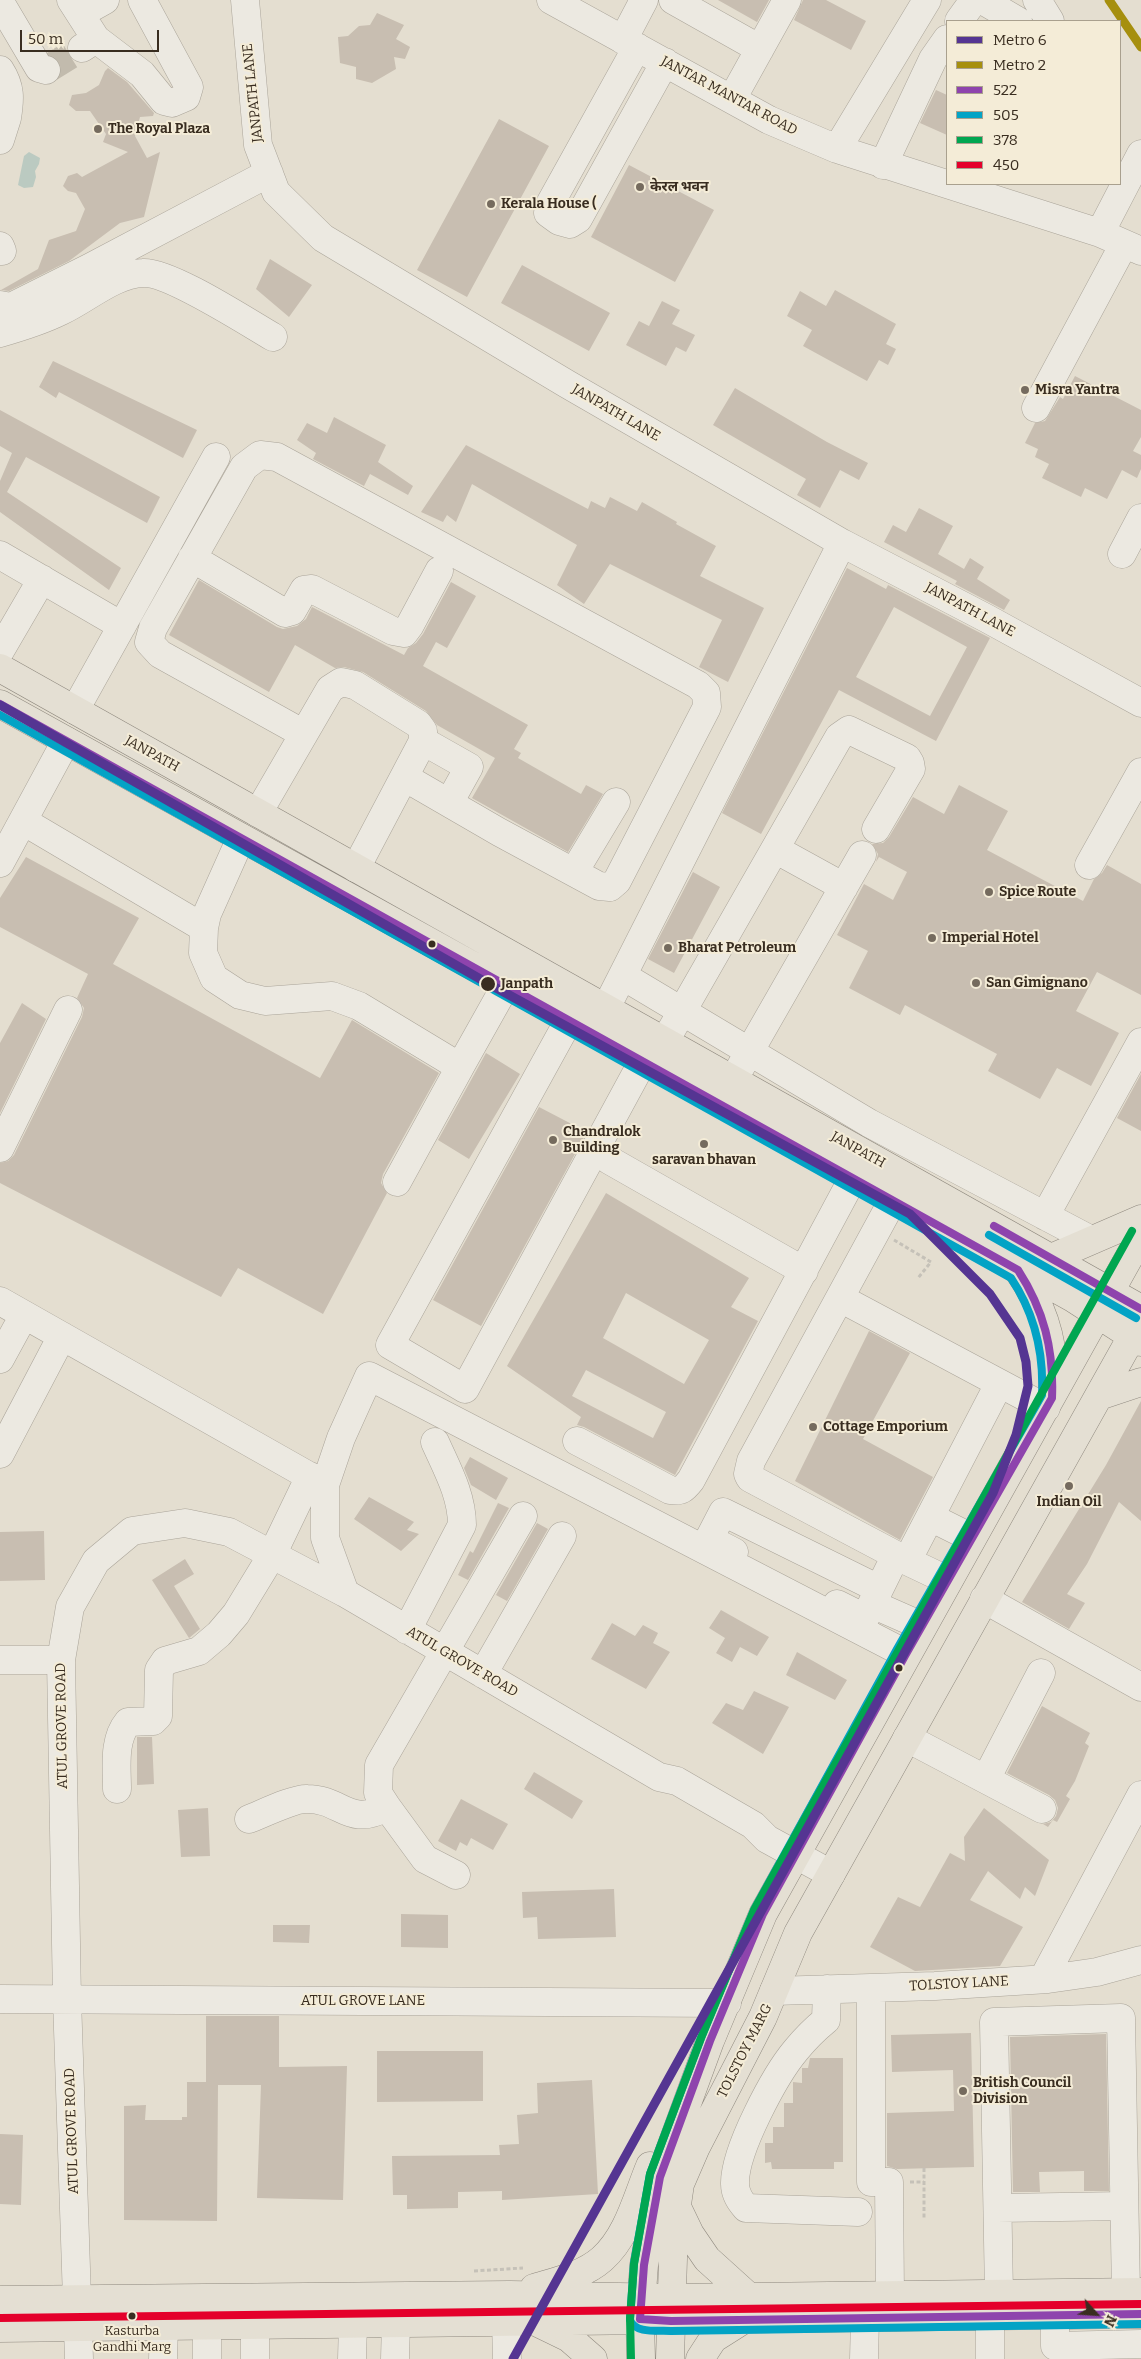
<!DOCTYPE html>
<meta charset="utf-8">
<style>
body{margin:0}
#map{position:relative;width:1141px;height:2359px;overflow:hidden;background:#e4ded0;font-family:Bitter,serif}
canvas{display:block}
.legend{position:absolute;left:946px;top:20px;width:175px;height:165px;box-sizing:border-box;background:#f4ecd7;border:1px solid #a9a08e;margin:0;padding:6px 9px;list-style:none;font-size:15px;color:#392d20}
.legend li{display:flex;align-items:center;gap:10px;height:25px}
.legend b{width:25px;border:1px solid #a9a08e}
.north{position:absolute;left:1071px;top:2289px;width:50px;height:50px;-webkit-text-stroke:4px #f4ecd7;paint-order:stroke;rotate:116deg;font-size:14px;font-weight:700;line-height:20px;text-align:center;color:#392d20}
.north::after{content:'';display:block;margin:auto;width:18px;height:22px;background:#392d20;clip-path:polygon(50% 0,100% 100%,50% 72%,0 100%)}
.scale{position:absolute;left:20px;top:30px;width:139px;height:22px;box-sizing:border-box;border:2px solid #392d20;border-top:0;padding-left:6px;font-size:15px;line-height:18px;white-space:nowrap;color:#392d20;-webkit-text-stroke:4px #f4ecd7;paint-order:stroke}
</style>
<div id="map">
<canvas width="1141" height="2359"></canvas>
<ul class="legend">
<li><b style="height:6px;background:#553592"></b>Metro 6</li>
<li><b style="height:6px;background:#a68f0e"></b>Metro 2</li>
<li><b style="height:6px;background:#8e44ad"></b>522</li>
<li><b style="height:6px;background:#03a3c5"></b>505</li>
<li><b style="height:6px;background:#00a651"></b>378</li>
<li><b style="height:6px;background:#e4002b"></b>450</li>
</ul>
<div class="north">N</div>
<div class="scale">50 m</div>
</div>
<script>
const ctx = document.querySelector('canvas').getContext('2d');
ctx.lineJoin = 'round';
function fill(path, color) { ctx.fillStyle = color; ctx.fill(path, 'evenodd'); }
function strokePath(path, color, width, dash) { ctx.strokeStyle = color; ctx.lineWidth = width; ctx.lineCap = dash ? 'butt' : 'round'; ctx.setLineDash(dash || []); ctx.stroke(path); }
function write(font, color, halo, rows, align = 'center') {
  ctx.font = font + ' Bitter,"Noto Sans Devanagari",serif'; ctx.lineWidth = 4; ctx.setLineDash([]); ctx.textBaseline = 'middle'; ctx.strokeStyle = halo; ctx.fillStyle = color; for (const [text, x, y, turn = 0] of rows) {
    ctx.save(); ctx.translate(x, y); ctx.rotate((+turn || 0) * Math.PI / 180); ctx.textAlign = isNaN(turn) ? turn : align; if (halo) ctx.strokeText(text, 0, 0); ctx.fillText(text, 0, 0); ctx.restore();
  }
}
fill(new Path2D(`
 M 29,152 L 40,158 L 39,164 L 35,171 L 36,177 L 33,187 L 24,188 L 18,185 L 24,156 Z`), '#bbcac1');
fill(new Path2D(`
 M 718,0 L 769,0 L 757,22 Z
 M 803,0 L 826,0 L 866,21 L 851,50 L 794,20 Z
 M 377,13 L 404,25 L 396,39 L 410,47 L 405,59 L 394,57 L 396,69 L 372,83 L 356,79 L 356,67 L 340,63 L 338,37 L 348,36 L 359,26 L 370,25 Z
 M 108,68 L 127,82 L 154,113 L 153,116 L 140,117 L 135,136 L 147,158 L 160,152 L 144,217 L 120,223 L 69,261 L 9,291 L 1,290 L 38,269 L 49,240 L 76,231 L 85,209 L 76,193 L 68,191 L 63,186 L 68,176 L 77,173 L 82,177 L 128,152 L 103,142 L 106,134 L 90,111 L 76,111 L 69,105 L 72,95 L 86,93 L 99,85 L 105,71 Z
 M 936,90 L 947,95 L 947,135 L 920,123 Z
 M 499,119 L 549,146 L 467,297 L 417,270 Z
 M 629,165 L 714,210 L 675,282 L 591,237 Z
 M 270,259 L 312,285 L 289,317 L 256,289 Z
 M 522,265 L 610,313 L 589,351 L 501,303 Z
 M 835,290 L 896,324 L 886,344 L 896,349 L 888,365 L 879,360 L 867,381 L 803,346 L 812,330 L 787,316 L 800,291 L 826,306 Z
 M 662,301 L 680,310 L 672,324 L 695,335 L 686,352 L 676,347 L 666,366 L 626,345 L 639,321 L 649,326 Z
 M 53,361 L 197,430 L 183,458 L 59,392 L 56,398 L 39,387 Z
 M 1075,376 L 1141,410 L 1141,437 L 1133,451 L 1141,455 L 1141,469 L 1137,478 L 1122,470 L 1107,499 L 1085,488 L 1081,497 L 1042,478 L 1049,464 L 1035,457 L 1038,449 L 1025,443 L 1035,423 L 1045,421 L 1060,397 L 1063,399 Z
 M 735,388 L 827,442 L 868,463 L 859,480 L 840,470 L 820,508 L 797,495 L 806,479 L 713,425 Z
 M 0,410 L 160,497 L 147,523 L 26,457 L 7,492 L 121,568 L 109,590 L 0,512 L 0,481 L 12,453 L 0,446 Z
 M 334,417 L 386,445 L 378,462 L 413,486 L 408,495 L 370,474 L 364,486 L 313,459 L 316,453 L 297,440 L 307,423 L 327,433 Z
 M 466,445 L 588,509 L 591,501 L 605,508 L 610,497 L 637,511 L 642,502 L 677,522 L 676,524 L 716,546 L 700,576 L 764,608 L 728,682 L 699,667 L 722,620 L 610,564 L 584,604 L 557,585 L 577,545 L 472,484 L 456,522 L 447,515 L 443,522 L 421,512 Z
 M 919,508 L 953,526 L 938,554 L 964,569 L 970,558 L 984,567 L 977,579 L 1010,600 L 1004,610 L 955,584 L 957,581 L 884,542 L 893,525 L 906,532 Z
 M 847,568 L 886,589 L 888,585 L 990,638 L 936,741 L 839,690 L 761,834 L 722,813 ZM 894,607 L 967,647 L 930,716 L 856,677 Z
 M 199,580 L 277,627 L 283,629 L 297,626 L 306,619 L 312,607 L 404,655 L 408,648 L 416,643 L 423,634 L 451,582 L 476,596 L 447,648 L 436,642 L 423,666 L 528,725 L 514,749 L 521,753 L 518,758 L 581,794 L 586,785 L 603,794 L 568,852 L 472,798 L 495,758 L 437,725 L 426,711 L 363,672 L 344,667 L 335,668 L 295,645 L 269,692 L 169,635 Z
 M 959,785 L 1008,811 L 987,850 L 1083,901 L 1094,879 L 1102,873 L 1107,865 L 1141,884 L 1141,995 L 1097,972 L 1076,1011 L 1119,1033 L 1091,1086 L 1057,1068 L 1040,1099 L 988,1071 L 997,1054 L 905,1005 L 900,1015 L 849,988 L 868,951 L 837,935 L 864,884 L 893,900 L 907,872 L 879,857 L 876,862 L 878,854 L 872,844 L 883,843 L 889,837 L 913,797 L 944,814 Z
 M 26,857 L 139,918 L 113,964 L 320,1078 L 352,1020 L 439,1073 L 383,1174 L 381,1183 L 387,1193 L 323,1314 L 238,1268 L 221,1297 L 0,1183 L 0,1163 L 8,1161 L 14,1155 L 82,1017 L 84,1008 L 77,998 L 88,974 L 0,927 L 0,898 Z
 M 693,872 L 720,887 L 674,973 L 648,959 Z
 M 22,1003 L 46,1019 L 0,1113 L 0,1043 Z
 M 486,1053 L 520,1074 L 469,1159 L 438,1140 Z
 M 1141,1074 L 1141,1131 L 1117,1118 Z
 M 539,1107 L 587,1132 L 481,1326 L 433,1300 Z
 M 606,1193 L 749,1278 L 731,1307 L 758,1321 L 675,1475 L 584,1427 L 577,1425 L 581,1417 L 507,1366 ZM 626,1293 L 709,1340 L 684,1384 L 603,1338 ZM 586,1370 L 666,1412 L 653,1438 L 572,1396 Z
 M 869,1331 L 910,1353 L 863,1439 L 933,1477 L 900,1540 L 795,1481 Z
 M 1141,1401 L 1141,1521 L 1119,1502 L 1087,1564 L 1067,1594 L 1085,1603 L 1069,1629 L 1022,1602 L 1106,1465 Z
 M 470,1457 L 508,1478 L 496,1500 L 471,1485 L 464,1468 Z
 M 369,1497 L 414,1522 L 407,1530 L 419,1534 L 401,1551 L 354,1519 Z
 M 498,1503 L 509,1508 L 468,1580 L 458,1575 L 470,1551 L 473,1553 Z
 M 537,1523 L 548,1529 L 507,1601 L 496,1595 Z
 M 44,1531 L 45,1580 L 0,1581 L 0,1532 Z
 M 185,1559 L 194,1574 L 174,1586 L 200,1629 L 189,1638 L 152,1580 Z
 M 721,1610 L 769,1637 L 757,1656 L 740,1647 L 732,1662 L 716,1653 L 725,1638 L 709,1628 Z
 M 612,1623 L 635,1636 L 643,1625 L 658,1633 L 653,1643 L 670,1652 L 646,1689 L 591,1659 Z
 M 797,1652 L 847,1680 L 835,1700 L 786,1675 Z
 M 754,1691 L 789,1707 L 763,1754 L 712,1723 L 726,1703 L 743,1710 Z
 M 1042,1706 L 1090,1733 L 1085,1743 L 1089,1746 L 1075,1781 L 1066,1796 L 1070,1799 L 1057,1822 L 1053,1820 L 1048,1827 L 1043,1824 L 1051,1822 L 1056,1816 L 1058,1808 L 1055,1800 L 1049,1795 L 1007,1773 Z
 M 137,1737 L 152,1737 L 154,1784 L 137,1785 Z
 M 534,1772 L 583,1801 L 572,1819 L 524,1789 Z
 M 461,1799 L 508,1824 L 493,1850 L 471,1838 L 467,1846 L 460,1842 L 456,1851 L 438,1841 Z
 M 208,1808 L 210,1856 L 181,1857 L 178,1810 Z
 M 984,1808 L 1049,1860 L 1035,1896 L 1025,1887 L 1020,1899 L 988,1871 L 970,1900 L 1023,1927 L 1000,1966 L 915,1971 L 870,1947 L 898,1897 L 920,1907 L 950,1853 L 965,1861 L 964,1837 Z
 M 614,1889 L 616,1937 L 538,1939 L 537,1917 L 523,1918 L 522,1892 Z
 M 401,1914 L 448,1915 L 448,1948 L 401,1947 Z
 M 273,1925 L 310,1925 L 309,1943 L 273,1942 Z
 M 206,2016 L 279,2016 L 279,2067 L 347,2066 L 343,2200 L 257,2198 L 261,2085 L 218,2085 L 217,2221 L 124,2220 L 124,2106 L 146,2105 L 145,2120 L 182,2120 L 182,2117 L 187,2117 L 187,2082 L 206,2082 Z
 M 971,2033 L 974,2167 L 897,2169 L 887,2166 L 887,2113 L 954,2111 L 953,2070 L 892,2072 L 891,2035 Z
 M 1106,2034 L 1109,2191 L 1084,2191 L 1084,2171 L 1039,2172 L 1040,2192 L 1013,2192 L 1010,2037 Z
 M 377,2051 L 483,2051 L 483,2101 L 377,2102 Z
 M 810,2058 L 843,2058 L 843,2162 L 834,2162 L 834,2169 L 772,2169 L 771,2162 L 765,2163 L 765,2143 L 773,2143 L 773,2127 L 784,2127 L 784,2103 L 793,2103 L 793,2082 L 802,2083 L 802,2068 L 808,2068 Z
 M 592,2080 L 598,2194 L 502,2200 L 502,2191 L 458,2192 L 458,2208 L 407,2209 L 407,2195 L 393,2195 L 392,2156 L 500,2155 L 499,2145 L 519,2144 L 517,2115 L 538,2113 L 537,2083 Z
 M 0,2134 L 23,2135 L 21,2205 L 0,2204 Z`), '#c8beb1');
strokePath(new Path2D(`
 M 46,70 L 82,48`), '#c2bbad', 28, [28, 14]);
const minor = new Path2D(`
 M 71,0 L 96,39 L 82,48
 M 245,0 L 258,145 L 276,192 L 323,238 L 567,384 L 842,543 L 986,618 L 1141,703
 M 551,0 L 769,120 L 837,149 L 1100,233 L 1141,251
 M 673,0 L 760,49
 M 982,0 L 1018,21
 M 1037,0 L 1050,21
 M 0,2 L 39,68 L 46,70
 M 80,14 L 105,0
 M 959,21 L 974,0
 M 96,39 L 142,74 L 164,101 L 172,103 L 186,97 L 189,87 L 142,0
 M 623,40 L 644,0
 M 637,47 L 551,202 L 548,213 L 559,221 L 570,224 L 578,219 L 665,62
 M 0,70 C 11,87 10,99 7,118
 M 732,99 L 787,0
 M 0,114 L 7,118 L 0,140
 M 837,149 L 927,0
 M 883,165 L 933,59 L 947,39
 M 1100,233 L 1141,154
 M 0,246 L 2,251
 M 0,305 L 11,307 L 89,268 L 269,173
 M 0,333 C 21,327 41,321 61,311 C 87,299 114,274 143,273 C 169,271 247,322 273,337
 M 1036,408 L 1124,244
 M 1122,554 L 1141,518
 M 0,555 L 122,626
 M 192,558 L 285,613 L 292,611 L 304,590 L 312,589 L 393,631 L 404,633 L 410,625 L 439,571
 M 0,651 L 42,579
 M 75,710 L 216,457
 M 304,734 L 160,654 L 149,642 L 153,628 L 244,467 L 260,455 L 277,457 L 698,685 L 706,693 L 707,707 L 617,881 L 610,887 L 599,886 L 499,832 L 404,777
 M 423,741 L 469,767 L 449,803
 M 258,813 L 330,689 L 341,682 L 355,685 L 418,724 L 423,731 L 423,741 L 356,868
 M 23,821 L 204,928 L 203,953 L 214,978 L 240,995 L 265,1001 L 332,996 L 359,1006 L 460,1067 L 397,1182
 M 775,849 L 844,887
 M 0,863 L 66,741
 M 1089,865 L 1141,772
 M 574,872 L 616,802
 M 204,928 L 207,914 L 241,838
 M 623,976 L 869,1123 L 1091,1240
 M 606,1008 L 842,543
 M 569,1020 L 390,1345 L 465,1389 L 643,1061
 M 665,1041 L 839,737 L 849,730 L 907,758 L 910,763 L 911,769 L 876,829
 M 460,1067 L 506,985
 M 740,1068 L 862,855
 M 0,1148 L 68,1010
 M 609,1160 L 804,1271
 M 893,1200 L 751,1461 L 748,1474 L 750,1478 L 907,1561 L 999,1384
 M 1045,1216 L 1141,1042
 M 0,1301 L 325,1485 L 325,1538 L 345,1593
 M 853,1305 L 1046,1408
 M 0,1359 L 24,1315
 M 577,1441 L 670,1490 C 681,1492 684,1489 691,1480 L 853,1178
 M 0,1454 L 62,1336
 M 325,1485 L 341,1438 L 369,1376 L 906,1654
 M 930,1517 L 972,1538
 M 734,1552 L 709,1539 L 723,1512 L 879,1589
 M 907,1561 L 947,1580
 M 984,1599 L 1141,1687
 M 837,1604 L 865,1618 L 896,1555
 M 872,1604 L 922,1626
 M 407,1630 L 462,1525 C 462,1495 447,1469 435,1442
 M 0,1660 L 61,1660
 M 483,1674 L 562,1536
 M 907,1738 L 1042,1809
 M 986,1779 L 1041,1673
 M 117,1789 C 117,1767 113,1740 128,1722 L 153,1721 L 158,1716 L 159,1670 L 165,1661 L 199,1651 L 219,1634 L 236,1614 L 272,1555 L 310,1476
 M 249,1819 C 262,1814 295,1798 307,1799 C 343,1799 347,1828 387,1807
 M 456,1875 L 425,1859 L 387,1807 L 378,1793 L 379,1765 L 523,1516
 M 1043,1979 L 1141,1795
 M 871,1988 L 871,2182 L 889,2182 L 890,2295
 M 827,1989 L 826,2020 C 815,2029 805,2039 796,2050 C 775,2075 734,2151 735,2184 C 735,2194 740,2201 746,2208 L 858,2212
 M 774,1991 L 935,1986 L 1048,1979 L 1097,1972 L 1141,1960
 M 0,1999 L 727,2003
 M 998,2208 L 1124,2206
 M 999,2294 L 994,2022 L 1121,2018 L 1126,2293
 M 1055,2316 L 1055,2346 L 1141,2344
 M 506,2321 L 507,2359
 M 79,2359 L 67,1999 L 61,1660 L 70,1607 L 96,1561 L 132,1531 L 185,1523 L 229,1532 L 345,1593 L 659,1777 L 677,1781 L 753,1825 L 767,1839 L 831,1874
 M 163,2359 L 164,2327
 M 207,2359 L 207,2326
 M 255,2359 L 255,2325
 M 352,2359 L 353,2323
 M 395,2359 L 396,2323
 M 864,2359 L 865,2319
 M 990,2359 L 990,2318`);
const major = new Path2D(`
 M 0,668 L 1141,1309
 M 0,704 L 1073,1298 L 1141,1342
 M 1051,1258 L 1141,1219
 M 1018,1270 C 1045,1308 1057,1348 1052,1394
 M 1099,1396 L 1141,1382
 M 677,2207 L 690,2234 L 707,2259 L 749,2297
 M 534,2288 C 557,2281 584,2275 602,2259 C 628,2236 637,2197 650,2166
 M 0,2300 L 510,2295 L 673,2298 L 1141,2292
 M 536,2322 L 569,2338 L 593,2359
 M 0,2328 L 1141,2314
 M 641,2359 L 640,2319 L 644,2265 L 660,2177 L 710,2041 L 763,1914 L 1141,1236
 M 670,2359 L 674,2225 L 680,2184 L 696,2147 L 763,2017 L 798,1933 L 1140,1322
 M 700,2359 L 713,2339 L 743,2320`);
strokePath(minor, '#aaa499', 29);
strokePath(major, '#8f897f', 29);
strokePath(new Path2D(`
 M 894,1240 L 931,1262 L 918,1278
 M 924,2168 L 924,2218
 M 910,2182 L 924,2182
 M 474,2271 L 523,2268`), '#c5c1b8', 3, [4, 2.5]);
strokePath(minor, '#ece9e1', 28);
strokePath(major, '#e4dfd3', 28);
strokePath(new Path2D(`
 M 0,704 L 1018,1270 C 1044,1310 1054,1350 1052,1398 L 906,1654 L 763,1914 L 710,2041 L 660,2177 L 644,2265 L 640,2319 L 671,2321 L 1141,2314
 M 994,1226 L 1141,1309`), '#8e44ad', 8);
strokePath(new Path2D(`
 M 0,715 L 1011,1278 C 1035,1314 1044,1352 1042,1395 L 897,1649 L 754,1910 L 701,2038 L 650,2174 L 634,2263 L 630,2320 C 635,2334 659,2330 671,2331 L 1141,2324
 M 989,1235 L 1136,1318`), '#03a3c5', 8);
strokePath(new Path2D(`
 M 631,2359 L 630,2318 L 634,2264 L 650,2174 L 701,2038 L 754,1910 L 1132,1231`), '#00a651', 8);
strokePath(new Path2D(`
 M 0,2318 L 1141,2304`), '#e4002b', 8);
strokePath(new Path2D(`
 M 0,705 L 489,984 L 910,1214 L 990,1294 L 1020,1338 L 1026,1362 L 1028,1386 L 1016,1435 L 993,1493 L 513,2359`), '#553592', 9);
strokePath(new Path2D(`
 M 1109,0 L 1141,47`), '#a68f0e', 9);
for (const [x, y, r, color] of [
 [98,129,5,"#756b5e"],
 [640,187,5,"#756b5e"],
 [491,204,5,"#756b5e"],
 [1025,390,5,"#756b5e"],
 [989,892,5,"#756b5e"],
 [932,938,5,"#756b5e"],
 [432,944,4.5,"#392d20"],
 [668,948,5,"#756b5e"],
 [976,983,5,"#756b5e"],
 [488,984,8,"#392d20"],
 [553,1140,5,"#756b5e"],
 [704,1144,5,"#756b5e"],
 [813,1427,5,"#756b5e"],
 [1069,1486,5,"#756b5e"],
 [899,1668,4.5,"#392d20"],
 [963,2091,5,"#756b5e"],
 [132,2316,4.5,"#392d20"]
]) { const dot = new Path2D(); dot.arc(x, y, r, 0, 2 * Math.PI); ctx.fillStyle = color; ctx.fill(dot); strokePath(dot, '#f4ecd7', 2); }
write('13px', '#392d20', '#f4ecd7', [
 ["Kasturba",132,2331],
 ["Gandhi Marg",132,2347]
]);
write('14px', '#392d20', '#f4ecd7', [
 ["JANPATH LANE",253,93,-96],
 ["JANTAR MANTAR ROAD",729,96,28],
 ["JANPATH LANE",616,413,30],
 ["JANPATH LANE",970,610,28],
 ["JANPATH",152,754,29],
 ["JANPATH",858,1150,29],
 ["ATUL GROVE ROAD",462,1662,30],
 ["ATUL GROVE ROAD",62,1726,-91],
 ["TOLSTOY LANE",959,1984,-3],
 ["ATUL GROVE LANE",363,2001],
 ["TOLSTOY MARG",745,2051,-63],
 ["ATUL GROVE ROAD",72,2131,-92]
]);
write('bold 14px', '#392d20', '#f4ecd7', [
 ["The Royal Plaza",108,129],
 ["केरल भवन",650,187],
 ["Kerala House (",501,204],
 ["Misra Yantra",1035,390],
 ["Spice Route",999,892],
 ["Imperial Hotel",942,938],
 ["Bharat Petroleum",678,948],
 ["San Gimignano",986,983],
 ["Chandralok",563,1132],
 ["Building",563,1148],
 ["saravan bhavan",704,1160,"center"],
 ["Cottage Emporium",823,1427],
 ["Indian Oil",1069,1502,"center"],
 ["British Council",973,2083],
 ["Division",973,2099]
], 'left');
write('bold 14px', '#392d20', '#f4ecd7', [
 ["Janpath",501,984]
], 'left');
</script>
